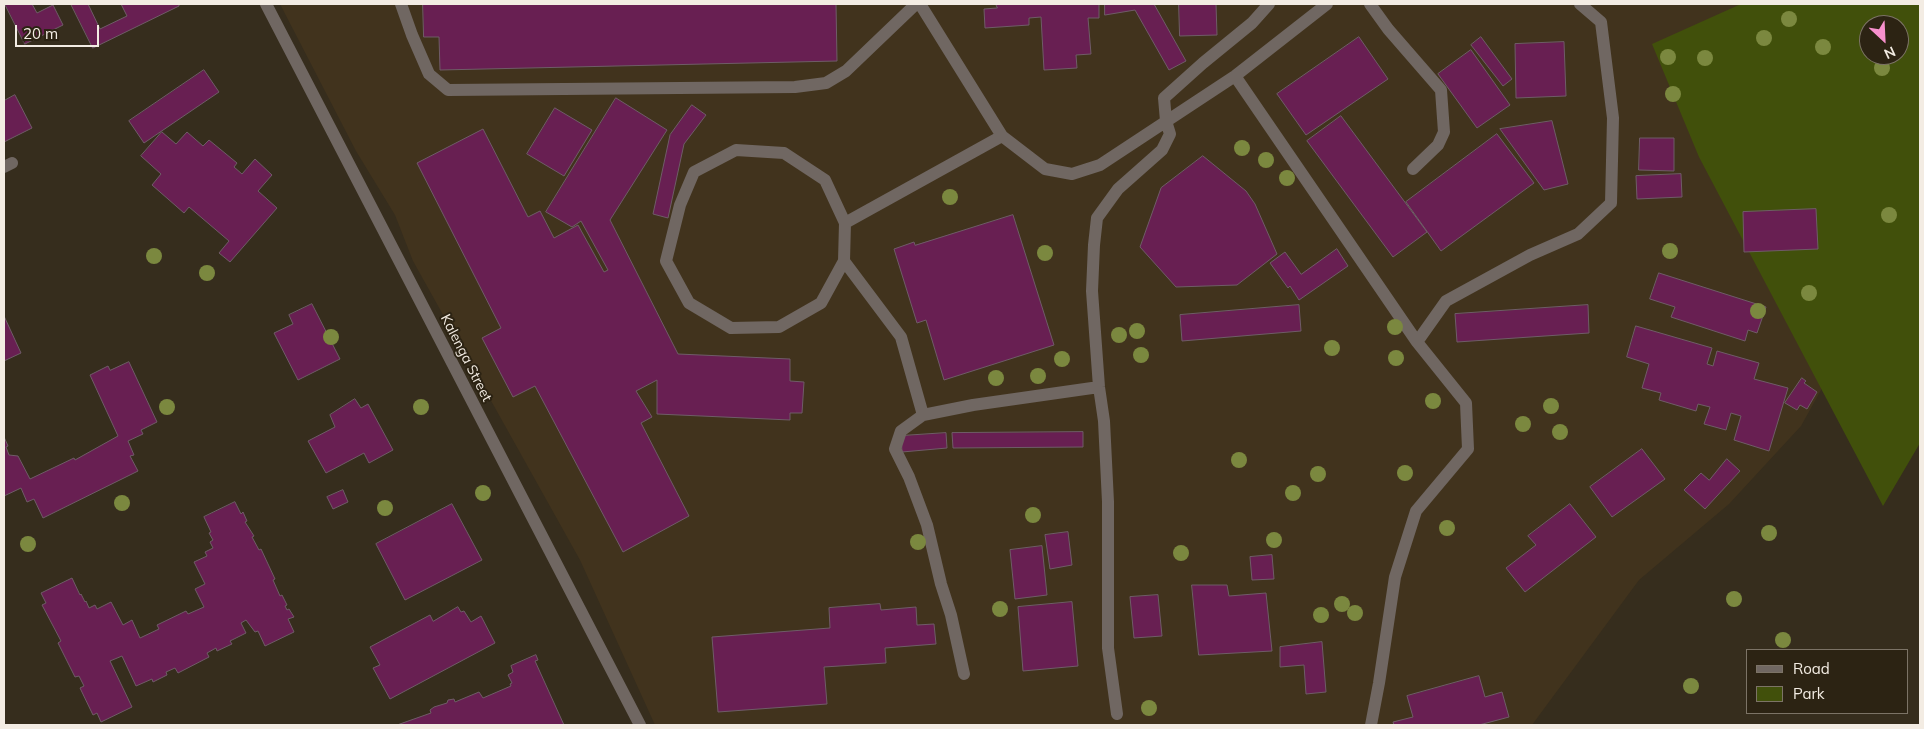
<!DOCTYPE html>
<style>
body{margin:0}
#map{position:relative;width:1924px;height:729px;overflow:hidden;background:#362d1d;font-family:Mulish,sans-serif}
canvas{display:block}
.frame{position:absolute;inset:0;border:5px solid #f3ece3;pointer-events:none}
.legend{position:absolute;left:1746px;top:649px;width:162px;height:65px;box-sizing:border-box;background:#2c2313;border:1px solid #7c7366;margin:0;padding:6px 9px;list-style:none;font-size:15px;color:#f3ece3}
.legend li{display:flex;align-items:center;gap:10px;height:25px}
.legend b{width:25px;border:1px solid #7c7366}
.north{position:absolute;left:1859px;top:15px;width:50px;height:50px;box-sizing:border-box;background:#2c2313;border:1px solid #7c7366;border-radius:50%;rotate:155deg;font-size:14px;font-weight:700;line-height:20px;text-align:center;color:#f3ece3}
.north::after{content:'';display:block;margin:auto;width:18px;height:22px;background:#f790cd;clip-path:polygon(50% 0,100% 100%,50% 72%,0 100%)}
.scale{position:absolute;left:15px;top:25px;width:84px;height:22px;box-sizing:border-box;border:2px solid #f3ece3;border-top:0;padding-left:6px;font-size:15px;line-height:18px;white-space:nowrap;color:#f3ece3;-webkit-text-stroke:4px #2c2313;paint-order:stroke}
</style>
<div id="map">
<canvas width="1924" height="729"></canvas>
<div class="frame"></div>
<ul class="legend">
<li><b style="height:6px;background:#706762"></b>Road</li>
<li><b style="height:14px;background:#41500b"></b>Park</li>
</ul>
<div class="north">N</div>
<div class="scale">20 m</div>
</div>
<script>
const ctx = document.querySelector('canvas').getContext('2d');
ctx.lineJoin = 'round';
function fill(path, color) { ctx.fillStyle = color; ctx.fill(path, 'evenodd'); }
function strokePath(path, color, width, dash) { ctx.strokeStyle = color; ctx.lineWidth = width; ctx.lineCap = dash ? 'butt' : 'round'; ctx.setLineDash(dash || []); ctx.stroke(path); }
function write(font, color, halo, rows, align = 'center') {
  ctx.font = font + ' Mulish,sans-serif'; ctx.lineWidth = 4; ctx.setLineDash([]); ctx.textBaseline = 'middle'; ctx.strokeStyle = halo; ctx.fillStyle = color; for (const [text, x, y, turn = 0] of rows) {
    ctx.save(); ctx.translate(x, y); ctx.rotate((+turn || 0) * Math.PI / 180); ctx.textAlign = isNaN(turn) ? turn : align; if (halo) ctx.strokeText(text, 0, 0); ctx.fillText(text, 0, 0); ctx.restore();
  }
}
fill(new Path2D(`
 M 280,4 L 1920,4 L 1900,248 L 1801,426 L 1729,504 L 1639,580 L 1532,725 L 655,725 L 580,560 L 413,261 L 395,215 L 356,151 ZM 1869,25 L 1899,25 L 1899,55 L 1869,55 Z`), '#41331d');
fill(new Path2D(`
 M 1741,4 L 1920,4 L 1920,443 L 1883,506 L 1699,157 L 1652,44 ZM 1869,25 L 1899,25 L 1899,55 L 1869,55 Z`), '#41500b');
const building = new Path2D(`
 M 5,4 L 32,4 L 37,13 L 53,5 L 63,25 L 25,44 Z
 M 71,4 L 88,4 L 100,29 L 127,16 L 121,4 L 179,4 L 179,6 L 93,48 Z
 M 423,4 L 836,4 L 837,61 L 440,70 L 439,37 L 424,37 Z
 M 996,4 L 1099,4 L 1099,18 L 1088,18 L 1091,54 L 1076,55 L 1077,68 L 1044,70 L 1041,17 L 1029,18 L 1029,25 L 985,28 L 984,9 L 997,8 Z
 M 1105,4 L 1154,4 L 1186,61 L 1169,70 L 1135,10 L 1105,15 Z
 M 1179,4 L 1216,4 L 1217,35 L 1180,36 Z
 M 1359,37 L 1388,79 L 1306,135 L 1277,94 Z
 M 1481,37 L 1512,79 L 1503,86 L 1471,45 Z
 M 1564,42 L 1566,96 L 1516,98 L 1515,44 Z
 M 1471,50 L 1510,105 L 1477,128 L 1438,74 Z
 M 204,70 L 219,92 L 144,143 L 129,121 Z
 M 15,95 L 32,128 L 4,142 L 4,101 Z
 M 616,98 L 667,130 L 610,220 L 678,354 L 790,359 L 790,381 L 804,382 L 802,413 L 790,413 L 790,420 L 657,414 L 657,380 L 636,391 L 652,417 L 641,423 L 689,516 L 623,552 L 535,386 L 513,397 L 482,338 L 501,328 L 417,163 L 483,129 L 528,217 L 540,211 L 554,238 L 578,225 L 604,272 L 608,270 L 581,221 L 572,227 L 546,212 Z
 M 692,105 L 706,115 L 684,144 L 668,218 L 653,214 L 670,135 Z
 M 555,108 L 592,130 L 564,176 L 527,154 Z
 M 1341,116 L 1427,232 L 1393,257 L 1307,141 Z
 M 1552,121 L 1568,184 L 1544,190 L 1500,129 Z
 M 162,132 L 176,144 L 187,132 L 203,146 L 209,140 L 237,163 L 234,167 L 242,174 L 255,159 L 272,175 L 258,191 L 277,208 L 230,262 L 219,253 L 229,241 L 189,207 L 184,213 L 152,185 L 161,174 L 141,156 Z
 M 1497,134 L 1534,183 L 1441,251 L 1406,202 Z
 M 1640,138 L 1674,138 L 1674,171 L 1639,170 Z
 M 1203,156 L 1246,191 L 1255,204 L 1277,254 L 1237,285 L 1176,287 L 1140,247 L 1161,188 Z
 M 1681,174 L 1682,197 L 1637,199 L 1636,176 Z
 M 1816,209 L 1818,249 L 1744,252 L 1743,212 Z
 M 1013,215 L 1054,345 L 944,380 L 926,320 L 917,323 L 894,249 L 914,242 L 915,245 Z
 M 1337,249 L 1348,266 L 1299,300 L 1290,286 L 1288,288 L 1270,263 L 1285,252 L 1301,274 Z
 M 1659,273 L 1766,307 L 1757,333 L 1748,330 L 1745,341 L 1671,317 L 1675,307 L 1650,299 Z
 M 312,304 L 340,359 L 298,380 L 274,333 L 293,324 L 289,315 Z
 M 1299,305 L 1301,331 L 1182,341 L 1180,315 Z
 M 1588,305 L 1589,333 L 1457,342 L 1455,314 Z
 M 4,316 L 21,353 L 4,361 Z
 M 1636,326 L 1712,348 L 1707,364 L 1713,366 L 1717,351 L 1759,363 L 1754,379 L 1788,388 L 1769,451 L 1734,440 L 1741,416 L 1731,413 L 1726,430 L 1704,424 L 1710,407 L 1698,404 L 1696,411 L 1659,400 L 1661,393 L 1642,388 L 1649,364 L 1627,357 Z
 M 129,362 L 157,422 L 141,430 L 143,434 L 128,441 L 134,455 L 130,456 L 138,471 L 43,518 L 34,499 L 27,502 L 21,488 L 4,496 L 4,437 L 8,446 L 6,447 L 9,455 L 18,456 L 30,479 L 74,458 L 75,460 L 118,436 L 90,375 L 108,366 L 110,370 Z
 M 1802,378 L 1806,381 L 1804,383 L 1817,392 L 1807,409 L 1800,405 L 1797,410 L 1785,403 Z
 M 355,399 L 361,408 L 368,404 L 393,450 L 369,463 L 364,453 L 326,473 L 308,441 L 335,427 L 330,415 Z
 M 1083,432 L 1083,447 L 953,448 L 952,433 Z
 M 946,433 L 947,448 L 902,452 L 901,436 Z
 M 1642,449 L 1665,479 L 1612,517 L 1590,487 Z
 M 1727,459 L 1740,471 L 1705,509 L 1684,490 L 1701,473 L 1709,480 Z
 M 343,490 L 348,502 L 333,509 L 327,497 Z
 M 235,502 L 241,514 L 243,512 L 247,521 L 245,522 L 254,536 L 252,537 L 259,550 L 261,549 L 275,579 L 273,580 L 280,596 L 282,595 L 287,605 L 285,606 L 287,610 L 289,609 L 294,617 L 288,619 L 294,632 L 265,646 L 258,631 L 255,632 L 246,620 L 241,623 L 246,633 L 230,641 L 232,644 L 217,651 L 216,648 L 207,653 L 209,657 L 178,673 L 175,668 L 166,672 L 167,675 L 153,682 L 152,679 L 136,686 L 122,656 L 110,661 L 132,707 L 101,722 L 97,713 L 93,715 L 80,688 L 84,686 L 79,676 L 75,677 L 58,643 L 61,641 L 42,605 L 46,603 L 41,593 L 72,578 L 80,595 L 81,594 L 85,602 L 86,601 L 89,608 L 95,605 L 97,609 L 111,602 L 123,625 L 132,620 L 140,638 L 159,629 L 157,625 L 186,611 L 188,614 L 204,607 L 195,589 L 205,584 L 194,562 L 207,556 L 205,552 L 213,548 L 210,542 L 213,540 L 209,533 L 211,532 L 204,517 Z
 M 452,504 L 482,560 L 405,600 L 376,544 Z
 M 1570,504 L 1596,537 L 1525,592 L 1506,568 L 1536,545 L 1528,536 Z
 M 1068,532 L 1072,565 L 1050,569 L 1045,535 Z
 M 1042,546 L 1047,595 L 1015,599 L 1010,550 Z
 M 1272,555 L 1274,579 L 1252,580 L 1250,557 Z
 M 1192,585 L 1227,585 L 1229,596 L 1266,593 L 1272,651 L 1199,655 Z
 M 1158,595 L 1162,636 L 1134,638 L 1130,597 Z
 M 1072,602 L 1078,666 L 1023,671 L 1018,607 Z
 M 880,604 L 881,610 L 916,607 L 917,625 L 934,624 L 936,644 L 885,648 L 886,663 L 824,667 L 827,704 L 718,712 L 712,637 L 830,628 L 829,608 Z
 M 458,607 L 461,612 L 464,611 L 471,622 L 481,616 L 495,643 L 390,699 L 373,668 L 380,665 L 370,647 L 430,615 L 433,621 Z
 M 1322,642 L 1326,692 L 1306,694 L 1304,665 L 1280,667 L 1280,647 Z
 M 536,655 L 538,660 L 535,661 L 564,725 L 397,725 L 431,713 L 430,710 L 434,707 L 447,703 L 448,700 L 454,699 L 455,702 L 479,692 L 483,698 L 511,686 L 510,684 L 512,683 L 508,675 L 513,672 L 511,666 Z
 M 1479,676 L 1485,697 L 1502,692 L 1509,717 L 1479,725 L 1394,725 L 1393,722 L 1413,717 L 1407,696 Z`);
fill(building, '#681f52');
strokePath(building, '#6f5c67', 1);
strokePath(new Path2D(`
 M 266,4 L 640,725
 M 401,4 L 412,35 L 429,74 L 448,90 L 795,87 L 826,83 L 846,71 L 916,4
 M 920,4 L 1002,136 L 1045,169 L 1072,174 L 1100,165 L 1235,76 L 1327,4
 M 1370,4 L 1388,29 L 1441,90 L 1444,132 L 1438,145 L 1413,169
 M 1235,76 L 1417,342 L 1466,403 L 1468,449 L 1416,511 L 1395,577 L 1379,683 L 1371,725
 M 4,167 L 12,163
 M 845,223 L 1002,136
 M 844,261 L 821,303 L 779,327 L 731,328 L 689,303 L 666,261 L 680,205 L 694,172 L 736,150 L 784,153 L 825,180 L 845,223 L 844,261 L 901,337 L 923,415
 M 1417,342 L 1446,301 L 1530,255 L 1578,234 L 1611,203 L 1613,118 L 1601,22 L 1580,4
 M 964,674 L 951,615 L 941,584 L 927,525 L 909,477 L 895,449 L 901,431 L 923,415 L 973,405 L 1099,387
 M 1117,714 L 1108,648 L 1108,502 L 1104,421 L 1099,387 L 1092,291 L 1094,245 L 1097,218 L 1118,189 L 1162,150 L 1170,134 L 1166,121 L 1164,98 L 1203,63 L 1252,23 L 1269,4`), '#706762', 12);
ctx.fillStyle = '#7b883f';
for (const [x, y] of [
 [1789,19],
 [1764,38],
 [1823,47],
 [1668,57],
 [1705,58],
 [1882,68],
 [1673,94],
 [1242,148],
 [1266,160],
 [1287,178],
 [950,197],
 [1889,215],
 [1670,251],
 [1045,253],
 [154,256],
 [207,273],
 [1809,293],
 [1758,311],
 [1395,327],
 [1137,331],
 [1119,335],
 [331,337],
 [1332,348],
 [1141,355],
 [1396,358],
 [1062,359],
 [1038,376],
 [996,378],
 [1433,401],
 [1551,406],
 [167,407],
 [421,407],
 [1523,424],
 [1560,432],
 [1239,460],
 [1405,473],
 [1318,474],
 [483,493],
 [1293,493],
 [122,503],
 [385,508],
 [1033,515],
 [1447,528],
 [1769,533],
 [1274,540],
 [918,542],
 [28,544],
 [1181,553],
 [1734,599],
 [1342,604],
 [1000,609],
 [1355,613],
 [1321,615],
 [1783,640],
 [1691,686],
 [1149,708]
]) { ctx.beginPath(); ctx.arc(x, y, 8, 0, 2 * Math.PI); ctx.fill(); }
write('14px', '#f3ece3', '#2c2313', [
 ["Kalenga Street",466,358,63]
]);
</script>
